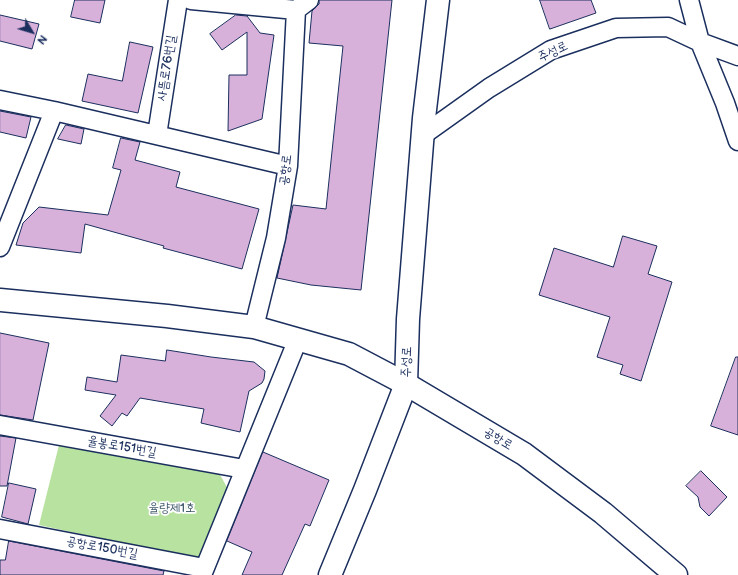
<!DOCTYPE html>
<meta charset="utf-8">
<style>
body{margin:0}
#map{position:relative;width:738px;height:575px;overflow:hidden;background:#fff;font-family:"Balsamiq Sans",sans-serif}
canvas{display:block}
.north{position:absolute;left:12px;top:12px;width:40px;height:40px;-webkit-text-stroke:3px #fff;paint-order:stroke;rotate:128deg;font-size:11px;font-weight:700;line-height:16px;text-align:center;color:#1b2f5e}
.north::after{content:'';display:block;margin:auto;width:14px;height:18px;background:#1b2f5e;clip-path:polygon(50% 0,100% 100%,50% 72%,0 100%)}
</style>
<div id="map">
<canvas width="738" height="575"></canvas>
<div class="north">N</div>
</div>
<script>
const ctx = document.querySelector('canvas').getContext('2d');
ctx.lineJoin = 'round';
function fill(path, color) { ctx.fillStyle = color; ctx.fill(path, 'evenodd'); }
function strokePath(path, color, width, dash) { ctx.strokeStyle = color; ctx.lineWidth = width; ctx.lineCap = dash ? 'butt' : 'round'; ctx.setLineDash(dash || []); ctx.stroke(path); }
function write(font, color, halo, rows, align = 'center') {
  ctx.font = font + ' "Balsamiq Sans","Poor Story",sans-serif'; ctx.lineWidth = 3.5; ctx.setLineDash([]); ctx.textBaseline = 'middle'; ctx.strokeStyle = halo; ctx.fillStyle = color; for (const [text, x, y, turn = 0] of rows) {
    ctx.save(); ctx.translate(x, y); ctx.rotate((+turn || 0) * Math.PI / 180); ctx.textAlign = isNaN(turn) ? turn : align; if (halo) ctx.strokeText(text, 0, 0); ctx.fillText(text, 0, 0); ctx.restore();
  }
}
fill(new Path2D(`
 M 59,445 L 219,473 L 228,489 L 200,560 L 39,525 Z`), '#b7e29f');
const building = new Path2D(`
 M 75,0 L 105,0 L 100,23 L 71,17 Z
 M 319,0 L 392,0 L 361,290 L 311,285 L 277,278 L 293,205 L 326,209 L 343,46 L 309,43 L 312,11 L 319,4 Z
 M 540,0 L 591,0 L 596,13 L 550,29 Z
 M 0,15 L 39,24 L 32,49 L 0,41 Z
 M 236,15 L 247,16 L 260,33 L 274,35 L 262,119 L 228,131 L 229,75 L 247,75 L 247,32 L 222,50 L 210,34 Z
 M 130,42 L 153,47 L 138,113 L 82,101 L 88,74 L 122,81 Z
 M 0,111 L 31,117 L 26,138 L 0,132 Z
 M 66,125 L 84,129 L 81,144 L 58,139 Z
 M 121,138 L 140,142 L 135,160 L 180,172 L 176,187 L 259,209 L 242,269 L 163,248 L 164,246 L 85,224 L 81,253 L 16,245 L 23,223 L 39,207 L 108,215 L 121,170 L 113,168 Z
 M 623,236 L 657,246 L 648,274 L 672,282 L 641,381 L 620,374 L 623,365 L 597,357 L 610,317 L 539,295 L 554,248 L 613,267 Z
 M 0,333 L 49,343 L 33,420 L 0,415 Z
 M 167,350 L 211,357 L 254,362 L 265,371 L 264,379 L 262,383 L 249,391 L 240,432 L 201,423 L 204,409 L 140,398 L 127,416 L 122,413 L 112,426 L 100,416 L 116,395 L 85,390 L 87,377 L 117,382 L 121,355 L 165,361 Z
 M 736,357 L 738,357 L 738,435 L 711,426 Z
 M 0,436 L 16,438 L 7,486 L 0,486 Z
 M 263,452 L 329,480 L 310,526 L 305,524 L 282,575 L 242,575 L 252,552 L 227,541 Z
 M 701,471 L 727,497 L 709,516 L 700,507 L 698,497 L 686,486 Z
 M 9,483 L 36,489 L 28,524 L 2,517 Z
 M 9,541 L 164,571 L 163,575 L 0,575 L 0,560 L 5,560 Z`);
fill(building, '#d8b1da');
strokePath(building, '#1b2f5e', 1);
const minor = new Path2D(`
 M 191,0 L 296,10
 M 689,0 L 700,42 L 738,56
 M 296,10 L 309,0
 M 0,100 L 54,111 L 288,166
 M 157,135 L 178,0
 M 423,135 L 489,88 L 551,50 L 616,28 L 668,27 L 700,42 L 725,103 L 738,141
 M 0,247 L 54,111
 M 254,327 L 276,238 L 288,166 L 296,10
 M 0,425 L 244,469
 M 0,529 L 204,568
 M 202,575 L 298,339`);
const tertiary = new Path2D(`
 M 330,575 L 365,490 L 406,384 L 408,319 L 424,118 L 438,0`);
const secondary = new Path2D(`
 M 0,300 L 167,316 L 254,327 L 349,354 L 406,384 L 524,454 L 603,513 L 676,575`);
strokePath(minor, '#1b2f5e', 21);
strokePath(tertiary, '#1b2f5e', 25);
strokePath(secondary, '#1b2f5e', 25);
strokePath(minor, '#fff', 18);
strokePath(tertiary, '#fff', 22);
strokePath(secondary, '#fff', 22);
write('13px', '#1b2f5e', '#fff', [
 ["주성로",553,52,-25],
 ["사뜸로76번길",167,68,-81],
 ["공항로",286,170,-83],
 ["주성로",407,362,-88],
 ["공항로",498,439,31],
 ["율봉로151번길",122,447,10],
 ["공항로150번길",102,548,11]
]);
write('13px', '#425c6e', '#fff', [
 ["율량제1호",172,509]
]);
</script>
